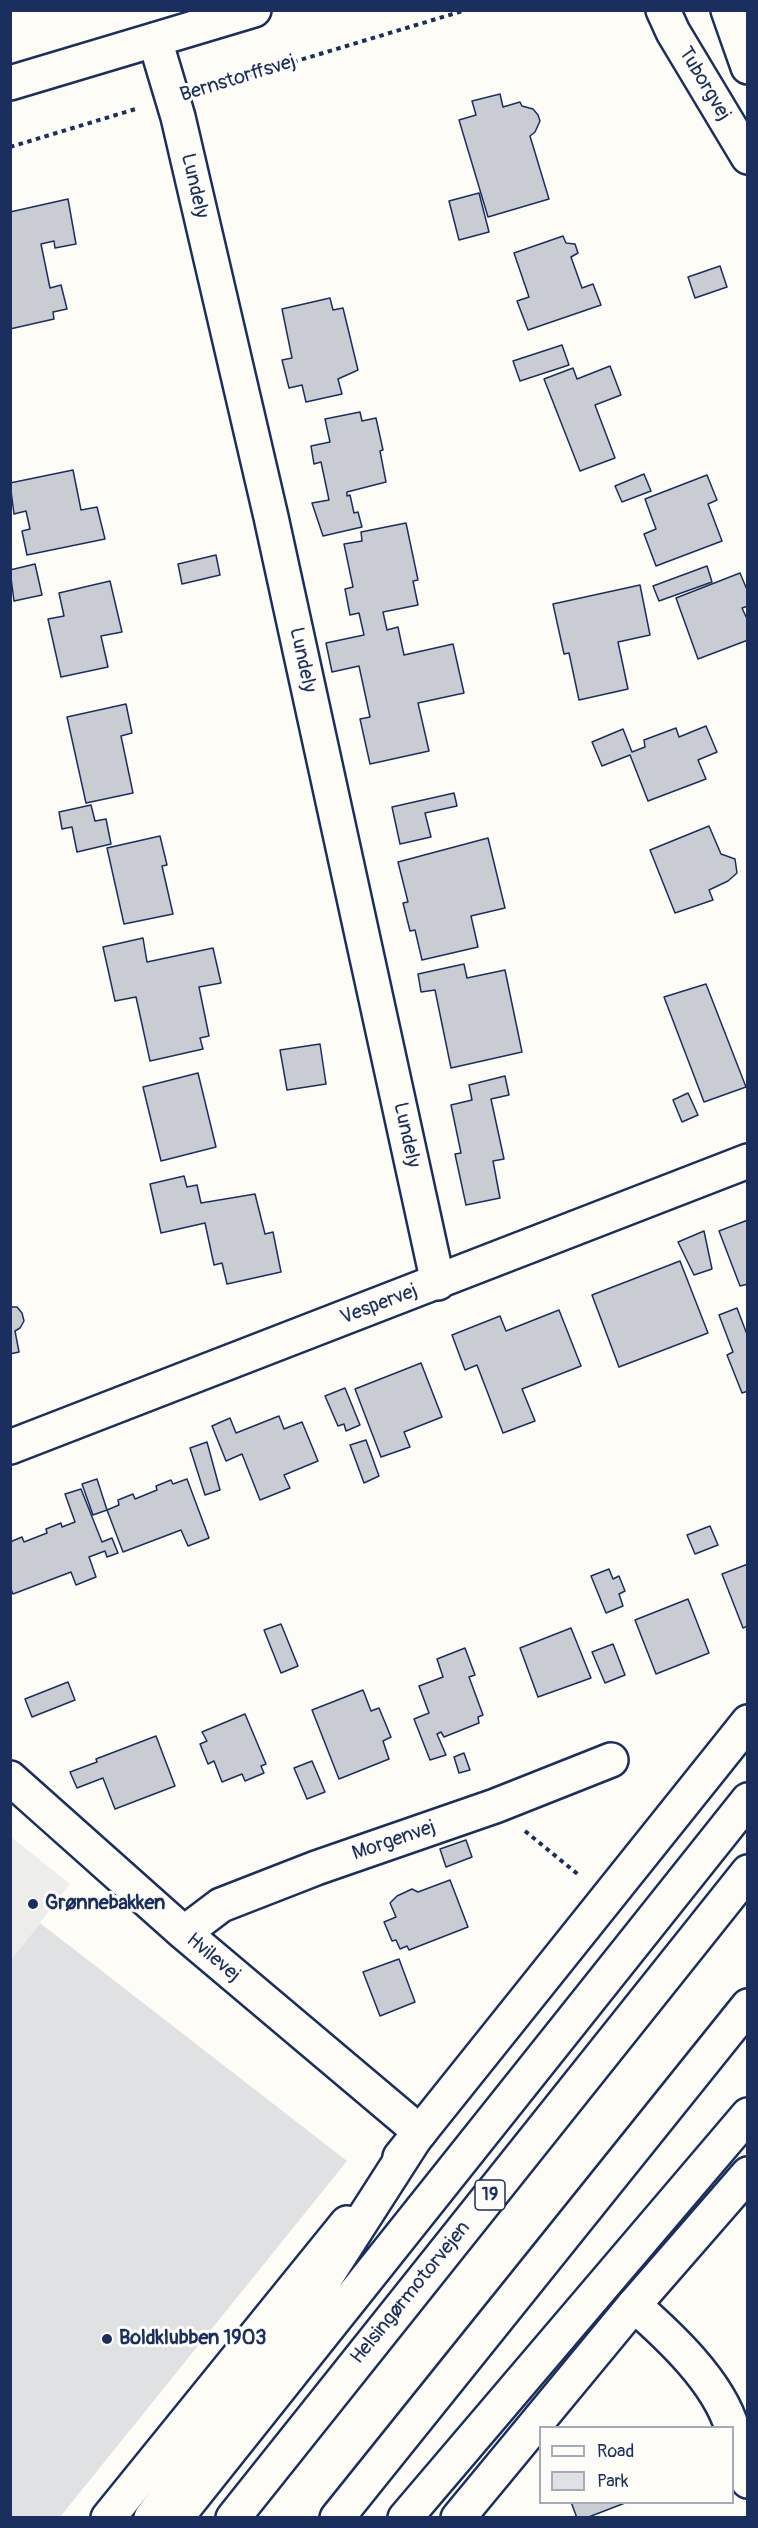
<!DOCTYPE html>
<meta charset="utf-8">
<style>
body{margin:0}
#map{position:relative;width:758px;height:2528px;overflow:hidden;background:#fdfcf7;font-family:Pangolin,sans-serif}
canvas{display:block}
.frame{position:absolute;inset:0;border:12px solid #1b2f5e;pointer-events:none}
.legend{position:absolute;left:539px;top:2426px;width:195px;height:78px;box-sizing:border-box;background:#fdfcf7;border:2px solid #a3aaba;margin:0;padding:8px 10px;list-style:none;font-size:18px;color:#1b2f5e}
.legend li{display:flex;align-items:center;gap:12px;height:30px}
.legend b{width:30px;border:2px solid #a3aaba}
</style>
<div id="map">
<canvas width="758" height="2528"></canvas>
<div class="frame"></div>
<ul class="legend">
<li><b style="height:8px;background:#fdfcf7"></b>Road</li>
<li><b style="height:16px;background:#e0e1e3"></b>Park</li>
</ul>
</div>
<script>
const ctx = document.querySelector('canvas').getContext('2d');
ctx.lineJoin = 'round';
function fill(path, color) { ctx.fillStyle = color; ctx.fill(path, 'evenodd'); }
function strokePath(path, color, width, dash) { ctx.strokeStyle = color; ctx.lineWidth = width; ctx.lineCap = dash ? 'butt' : 'round'; ctx.setLineDash(dash || []); ctx.stroke(path); }
function write(font, color, halo, rows, align = 'center') {
  ctx.font = font + ' Pangolin,sans-serif'; ctx.lineWidth = 6; ctx.setLineDash([]); ctx.textBaseline = 'middle'; ctx.strokeStyle = halo; ctx.fillStyle = color; for (const [text, x, y, turn = 0] of rows) {
    ctx.save(); ctx.translate(x, y); ctx.rotate((+turn || 0) * Math.PI / 180); ctx.textAlign = isNaN(turn) ? turn : align; if (halo) ctx.strokeText(text, 0, 0); ctx.fillText(text, 0, 0); ctx.restore();
  }
}
fill(new Path2D(`
 M 11,1837 L 70,1884 L 11,1960 Z`), '#edeeec');
fill(new Path2D(`
 M 40,1923 L 347,2161 L 60,2517 L 11,2518 L 11,1960 Z`), '#e0e1e3');
const building = new Path2D(`
 M 500,94 L 503,107 L 520,102 L 522,106 L 533,109 L 538,115 L 540,121 L 535,132 L 530,136 L 549,199 L 488,217 L 459,120 L 476,115 L 472,101 Z
 M 479,193 L 489,232 L 459,240 L 449,201 Z
 M 68,199 L 76,244 L 55,248 L 54,241 L 41,244 L 50,288 L 61,285 L 67,309 L 53,312 L 54,319 L 10,329 L 10,212 Z
 M 563,236 L 566,243 L 575,244 L 578,253 L 571,257 L 582,288 L 593,284 L 601,305 L 528,330 L 517,301 L 529,297 L 514,253 Z
 M 720,266 L 727,287 L 695,298 L 688,277 Z
 M 330,298 L 333,310 L 343,308 L 358,370 L 338,379 L 342,394 L 306,402 L 302,385 L 289,388 L 282,360 L 292,358 L 282,309 Z
 M 562,345 L 569,365 L 520,381 L 513,361 Z
 M 610,366 L 621,395 L 595,405 L 615,458 L 580,471 L 544,379 L 573,368 L 577,379 Z
 M 360,412 L 362,421 L 376,418 L 383,450 L 380,451 L 386,482 L 347,492 L 347,496 L 350,495 L 354,513 L 358,512 L 362,527 L 323,536 L 312,503 L 329,500 L 321,462 L 314,464 L 311,446 L 330,442 L 325,419 Z
 M 73,470 L 81,510 L 97,507 L 105,539 L 27,555 L 22,531 L 30,529 L 26,511 L 14,514 L 10,483 Z
 M 644,474 L 651,491 L 622,502 L 615,486 Z
 M 707,475 L 717,500 L 708,504 L 722,541 L 656,566 L 644,534 L 656,529 L 645,499 Z
 M 406,523 L 418,580 L 413,581 L 418,605 L 383,612 L 387,630 L 398,627 L 404,655 L 453,644 L 464,693 L 418,703 L 429,751 L 370,764 L 360,719 L 370,717 L 359,666 L 332,672 L 326,643 L 364,635 L 359,613 L 350,615 L 345,589 L 353,587 L 344,544 L 362,541 L 361,532 Z
 M 216,555 L 220,575 L 182,584 L 178,564 Z
 M 35,564 L 42,595 L 14,601 L 10,570 Z
 M 707,566 L 712,582 L 659,601 L 653,586 Z
 M 740,573 L 748,592 L 748,606 L 742,608 L 748,621 L 748,640 L 698,659 L 676,598 Z
 M 110,581 L 122,632 L 101,636 L 108,667 L 61,677 L 48,619 L 64,616 L 59,593 Z
 M 640,585 L 650,635 L 618,642 L 628,689 L 579,700 L 569,653 L 564,654 L 553,604 Z
 M 126,704 L 132,733 L 121,736 L 133,793 L 86,803 L 67,717 Z
 M 706,726 L 717,752 L 698,760 L 706,779 L 648,801 L 630,755 L 602,766 L 592,742 L 623,729 L 632,752 L 645,747 L 644,740 L 676,728 L 679,737 Z
 M 454,793 L 457,806 L 425,813 L 431,837 L 400,844 L 392,807 Z
 M 91,805 L 95,821 L 106,819 L 111,844 L 77,852 L 72,827 L 62,829 L 59,812 Z
 M 709,826 L 721,854 L 735,859 L 737,873 L 728,881 L 709,890 L 713,900 L 675,913 L 650,850 Z
 M 160,836 L 167,865 L 162,866 L 173,914 L 124,924 L 107,848 Z
 M 488,838 L 505,908 L 471,916 L 478,947 L 422,960 L 415,930 L 410,931 L 403,903 L 408,902 L 398,862 Z
 M 143,938 L 147,962 L 213,948 L 221,983 L 199,987 L 209,1036 L 200,1038 L 203,1049 L 150,1061 L 136,997 L 115,1001 L 103,947 Z
 M 464,964 L 467,978 L 505,970 L 522,1052 L 451,1068 L 435,990 L 421,992 L 418,974 Z
 M 706,984 L 746,1087 L 704,1102 L 664,997 Z
 M 320,1044 L 326,1084 L 287,1090 L 280,1050 Z
 M 198,1073 L 216,1147 L 161,1161 L 143,1087 Z
 M 505,1076 L 509,1095 L 491,1099 L 504,1159 L 493,1161 L 500,1198 L 466,1205 L 455,1154 L 461,1153 L 451,1105 L 472,1100 L 469,1085 Z
 M 688,1093 L 698,1115 L 682,1122 L 673,1100 Z
 M 184,1176 L 187,1187 L 197,1185 L 201,1203 L 255,1194 L 265,1234 L 273,1232 L 281,1272 L 227,1284 L 222,1263 L 214,1265 L 205,1223 L 161,1233 L 150,1184 Z
 M 748,1220 L 748,1284 L 740,1286 L 719,1231 Z
 M 704,1231 L 712,1269 L 694,1275 L 678,1242 Z
 M 680,1261 L 708,1333 L 619,1367 L 592,1295 Z
 M 10,1307 L 17,1307 L 22,1313 L 24,1321 L 20,1328 L 15,1331 L 19,1352 L 10,1354 Z
 M 737,1308 L 748,1337 L 748,1391 L 742,1393 L 727,1355 L 733,1352 L 719,1315 Z
 M 559,1310 L 581,1366 L 522,1389 L 535,1421 L 503,1433 L 477,1365 L 465,1370 L 452,1335 L 500,1316 L 506,1331 Z
 M 421,1363 L 442,1417 L 404,1432 L 410,1447 L 381,1457 L 355,1389 Z
 M 345,1388 L 360,1425 L 346,1431 L 344,1424 L 338,1426 L 325,1396 Z
 M 279,1416 L 284,1429 L 302,1422 L 318,1461 L 284,1475 L 290,1488 L 260,1500 L 242,1454 L 226,1461 L 212,1426 L 230,1418 L 236,1433 Z
 M 366,1440 L 379,1476 L 364,1483 L 350,1445 Z
 M 207,1442 L 220,1490 L 205,1495 L 190,1448 Z
 M 97,1479 L 107,1510 L 93,1515 L 82,1484 Z
 M 187,1479 L 209,1538 L 188,1546 L 181,1530 L 123,1552 L 107,1510 L 119,1505 L 118,1500 L 133,1494 L 135,1499 L 157,1490 L 156,1486 L 171,1480 L 173,1484 Z
 M 81,1489 L 102,1542 L 112,1538 L 118,1553 L 107,1557 L 105,1551 L 89,1557 L 96,1577 L 76,1585 L 71,1572 L 13,1594 L 10,1587 L 10,1542 L 22,1537 L 24,1542 L 47,1533 L 46,1529 L 61,1523 L 62,1527 L 75,1522 L 65,1494 Z
 M 710,1526 L 718,1545 L 695,1554 L 687,1535 Z
 M 748,1564 L 748,1626 L 743,1628 L 722,1574 Z
 M 609,1569 L 613,1579 L 619,1576 L 625,1591 L 619,1594 L 623,1606 L 606,1613 L 591,1576 Z
 M 688,1599 L 709,1653 L 656,1674 L 635,1620 Z
 M 281,1624 L 298,1666 L 281,1673 L 264,1630 Z
 M 571,1628 L 591,1678 L 538,1697 L 520,1648 Z
 M 613,1644 L 625,1675 L 605,1683 L 592,1652 Z
 M 465,1648 L 475,1675 L 469,1677 L 483,1715 L 478,1717 L 479,1723 L 444,1737 L 441,1732 L 437,1734 L 446,1755 L 430,1760 L 414,1719 L 429,1713 L 419,1686 L 443,1677 L 437,1659 Z
 M 68,1682 L 75,1700 L 32,1717 L 25,1699 Z
 M 363,1690 L 371,1711 L 379,1708 L 391,1737 L 383,1741 L 389,1759 L 339,1779 L 312,1710 Z
 M 245,1714 L 266,1764 L 261,1766 L 264,1773 L 245,1781 L 242,1774 L 222,1782 L 214,1761 L 208,1764 L 200,1744 L 207,1741 L 202,1732 Z
 M 156,1736 L 175,1786 L 115,1809 L 103,1778 L 77,1788 L 70,1772 L 97,1762 L 96,1759 Z
 M 464,1753 L 470,1770 L 459,1773 L 454,1757 Z
 M 312,1761 L 325,1792 L 307,1799 L 294,1768 Z
 M 466,1840 L 472,1857 L 446,1867 L 440,1849 Z
 M 450,1880 L 468,1927 L 409,1950 L 407,1946 L 400,1949 L 396,1940 L 392,1941 L 384,1922 L 396,1917 L 390,1903 L 397,1896 L 412,1889 L 418,1892 Z
 M 399,1959 L 415,2002 L 380,2016 L 363,1972 Z
 M 571,2502 L 625,2502 L 625,2503 L 586,2518 L 577,2518 Z`);
fill(building, '#c9ccd3');
strokePath(building, '#1b2f5e', 1.5);
const minor = new Path2D(`
 M 155,40 L 178,117 L 271,517 L 438,1283
 M 10,1447 L 748,1161
 M 10,1778 L 184,1933 L 420,2132
 M 184,1933 L 221,1905 L 316,1868 L 495,1806 L 611,1760
 M 634,2305 C 669,2336 718,2381 732,2428
 M 732,2431 L 748,2481`);
const tertiary = new Path2D(`
 M 663,10 L 673,32 L 748,157
 M 728,10 L 748,67
 M 10,83 L 254,10
 M 400,2157 L 748,1722
 M 108,2518 L 347,2223
 M 458,2518 L 634,2305 L 748,2174`);
const motorway = new Path2D(`
 M 151,2518 L 306,2308 L 417,2135
 M 176,2518 L 748,1800
 M 233,2518 L 748,1872
 M 337,2518 L 748,2006
 M 405,2518 L 748,2115`);
strokePath(minor, '#1b2f5e', 38);
strokePath(tertiary, '#1b2f5e', 38);
strokePath(motorway, '#1b2f5e', 38);
strokePath(new Path2D(`
 M 207,88 L 466,10
 M 10,147 L 139,108
 M 525,1831 L 580,1876`), '#1b2f5e', 4, [4.5, 4.5]);
strokePath(minor, '#fdfcf7', 33);
strokePath(tertiary, '#fdfcf7', 33);
strokePath(motorway, '#fdfcf7', 33);
for (const [x, y, r, color] of [
 [33,1904,6,"#1b2f5e"],
 [107,2339,6,"#1b2f5e"]
]) { const dot = new Path2D(); dot.arc(x, y, r, 0, 2 * Math.PI); ctx.fillStyle = color; ctx.fill(dot); strokePath(dot, '#fdfcf7', 2); }
for (const [x, y, w] of [
 [490,2195,30]
]) { const box = new Path2D(); box.roundRect(x - w / 2, y - 15, w, 30, 4.5); ctx.fillStyle = '#fdfcf7'; ctx.fill(box); strokePath(box, '#1b2f5e', 1.5); }
write('bold 18px', '#1b2f5e', null, [
 ["19",490,2195]
]);
write('20px', '#1b2f5e', '#fdfcf7', [
 ["Bernstorffsvej",238,79,-17],
 ["Tuborgvej",704,84,59],
 ["Lundely",194,186,77],
 ["Lundely",302,660,78],
 ["Lundely",406,1135,78],
 ["Vespervej",379,1305,-21],
 ["Morgenvej",394,1841,-19],
 ["Hvilevej",213,1958,40],
 ["Helsingørmotorvejen",411,2293,-51]
]);
write('bold 20px', '#1b2f5e', '#fdfcf7', [
 ["Grønnebakken",45,1904],
 ["Boldklubben 1903",119,2339]
], 'left');
</script>
